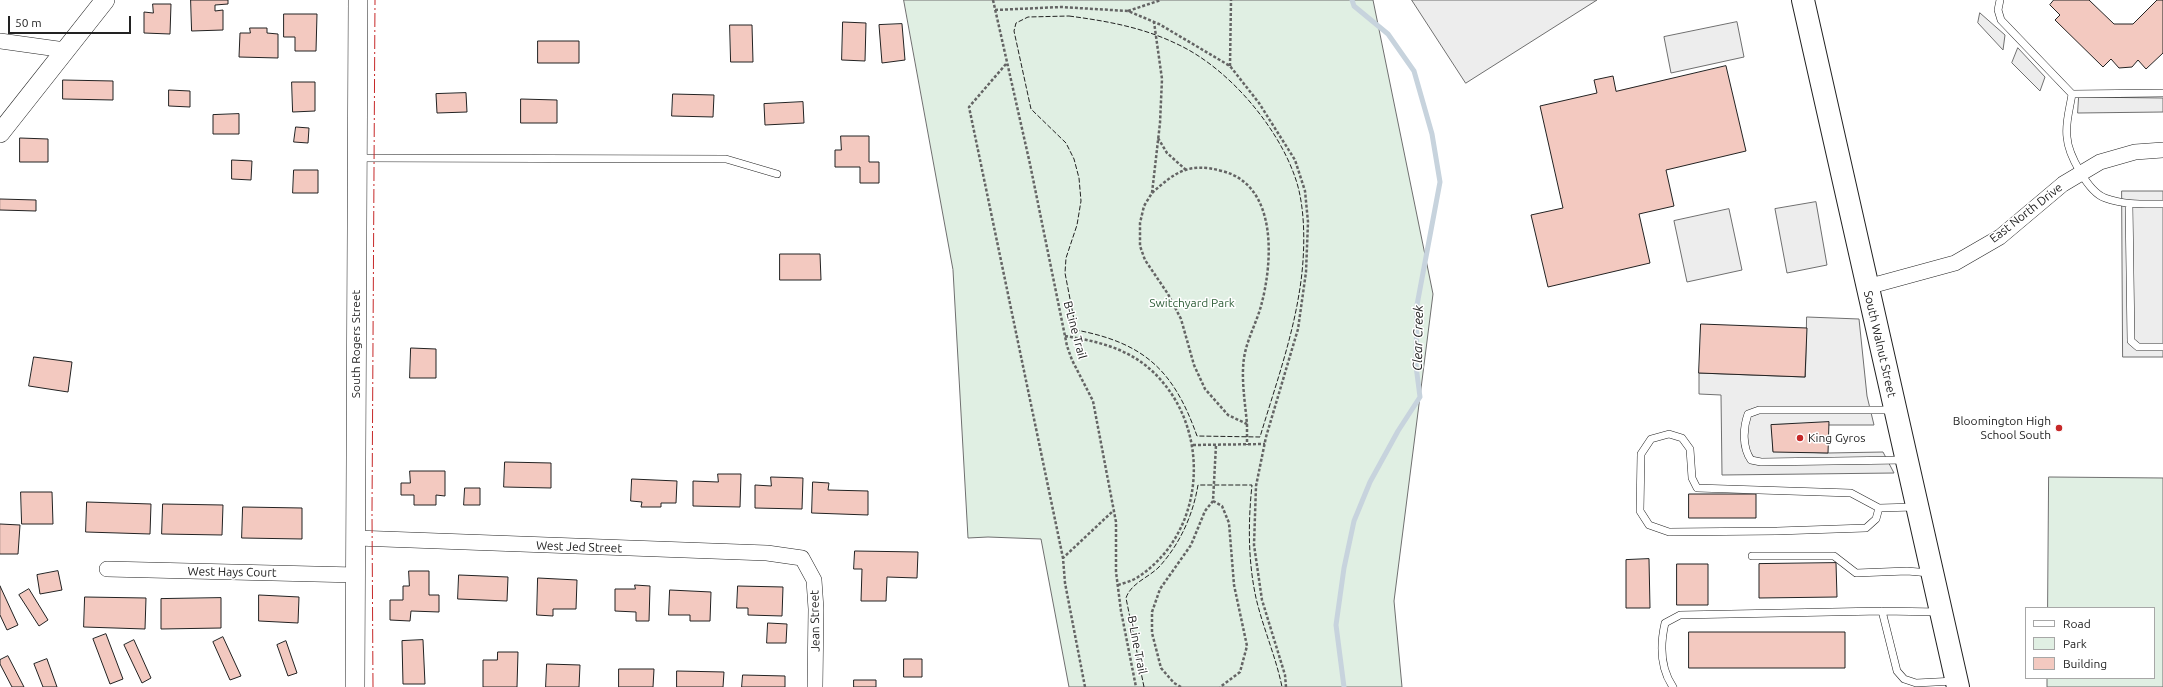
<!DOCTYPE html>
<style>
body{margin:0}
#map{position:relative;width:2163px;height:687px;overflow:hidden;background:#fff;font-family:Ubuntu,sans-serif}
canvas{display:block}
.legend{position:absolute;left:2025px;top:607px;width:130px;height:72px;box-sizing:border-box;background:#fff;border:1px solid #a7a7a7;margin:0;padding:5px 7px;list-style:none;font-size:12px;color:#222}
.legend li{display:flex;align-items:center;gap:8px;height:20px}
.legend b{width:20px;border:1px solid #a7a7a7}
.scale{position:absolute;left:8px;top:16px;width:123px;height:18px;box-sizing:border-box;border:2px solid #222;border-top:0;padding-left:5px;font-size:12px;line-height:14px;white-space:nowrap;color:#222;-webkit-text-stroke:3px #fff;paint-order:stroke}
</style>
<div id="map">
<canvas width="2163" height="687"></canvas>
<ul class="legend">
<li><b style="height:5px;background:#fff"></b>Road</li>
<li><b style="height:11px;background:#e0efe3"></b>Park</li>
<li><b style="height:11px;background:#f3c9c0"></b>Building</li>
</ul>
<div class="scale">50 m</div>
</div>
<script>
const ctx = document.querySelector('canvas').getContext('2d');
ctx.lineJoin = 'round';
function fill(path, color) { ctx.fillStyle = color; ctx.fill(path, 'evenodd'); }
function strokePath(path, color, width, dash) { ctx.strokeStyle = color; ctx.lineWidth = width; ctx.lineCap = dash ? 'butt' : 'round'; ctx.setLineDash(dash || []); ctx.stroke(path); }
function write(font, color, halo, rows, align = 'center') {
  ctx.font = font + ' Ubuntu,sans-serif'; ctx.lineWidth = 3; ctx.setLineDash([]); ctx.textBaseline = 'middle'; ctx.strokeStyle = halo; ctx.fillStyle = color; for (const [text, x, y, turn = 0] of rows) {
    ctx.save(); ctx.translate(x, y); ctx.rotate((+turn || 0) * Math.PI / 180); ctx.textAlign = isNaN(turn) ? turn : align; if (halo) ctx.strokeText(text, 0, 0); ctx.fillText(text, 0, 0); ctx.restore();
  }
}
const green = new Path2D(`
 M 904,0 L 1373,0 L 1433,294 L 1394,601 L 1402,687 L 1069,687 L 1041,539 L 988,537 L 968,538 L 953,270 Z
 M 2049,477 L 2163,478 L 2163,687 L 2047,687 L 2047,678 L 2154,678 L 2154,608 L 2048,608 Z`);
fill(green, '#e0efe3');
strokePath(green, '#6f6f6f', 1);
const parking = new Path2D(`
 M 1412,0 L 1597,0 L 1466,83 Z
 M 1980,13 L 2005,35 L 2003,50 L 1978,23 Z
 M 1737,22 L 1744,57 L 1671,73 L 1664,37 Z
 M 2018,48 L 2045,77 L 2040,91 L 2012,63 Z
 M 2079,97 L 2163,98 L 2163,112 L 2078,113 Z
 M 2122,191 L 2163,191 L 2163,357 L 2123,357 Z
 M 1816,202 L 1827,265 L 1787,273 L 1775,209 Z
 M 1729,209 L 1742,270 L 1687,282 L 1674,221 Z
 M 1807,317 L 1859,319 L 1867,396 L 1874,425 L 1772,425 L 1773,451 L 1828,453 L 1883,452 L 1894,473 L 1722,475 L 1721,395 L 1699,394 L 1699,373 L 1805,377 Z`);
fill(parking, '#ededed');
strokePath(parking, '#6f6f6f', 1);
strokePath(new Path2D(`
 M 1344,687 L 1336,625 L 1344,568 L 1354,521 L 1370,482 L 1398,431 L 1420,397 L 1416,366 L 1417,305 L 1440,182 L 1432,134 L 1414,71 L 1388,34 L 1354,6 L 1352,0`), '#c7d3dd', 5);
const building = new Path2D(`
 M 191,0 L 228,0 L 228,4 L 215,5 L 215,11 L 223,10 L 223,30 L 192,31 Z
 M 2054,0 L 2089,0 L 2114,24 L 2133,24 L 2157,0 L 2163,0 L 2163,53 L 2146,69 L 2138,60 L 2132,67 L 2119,68 L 2111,59 L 2103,67 L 2055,20 L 2060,15 L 2050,5 Z
 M 153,4 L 171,4 L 170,34 L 144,33 L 144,12 L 153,13 Z
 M 284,14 L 317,14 L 316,51 L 295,51 L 295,37 L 284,37 Z
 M 843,22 L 866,23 L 865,61 L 842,60 Z
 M 902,24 L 905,60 L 882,63 L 879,25 Z
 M 730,25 L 752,25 L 753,62 L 731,62 Z
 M 250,28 L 267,28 L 267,33 L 278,34 L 278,58 L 239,57 L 240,33 L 250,33 Z
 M 538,41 L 579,41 L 579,63 L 538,63 Z
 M 1726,66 L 1746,151 L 1666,170 L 1674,206 L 1639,214 L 1650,263 L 1548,287 L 1531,215 L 1563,208 L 1540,106 L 1597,93 L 1594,80 L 1613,76 L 1616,91 Z
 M 63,80 L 113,81 L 113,100 L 63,99 Z
 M 292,82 L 315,82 L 315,111 L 293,112 Z
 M 169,90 L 190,91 L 190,107 L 169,106 Z
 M 466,93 L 467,112 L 437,113 L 436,94 Z
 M 673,94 L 714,95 L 713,117 L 672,116 Z
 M 521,99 L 557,100 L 557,123 L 521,123 Z
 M 803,102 L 804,123 L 765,125 L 764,104 Z
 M 239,114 L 239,134 L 213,134 L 213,115 Z
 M 296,127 L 309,128 L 308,143 L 294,142 Z
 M 841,136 L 869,136 L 869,162 L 879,162 L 879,183 L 860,183 L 860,167 L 835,167 L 835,150 L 841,150 Z
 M 20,138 L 48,139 L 48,162 L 20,162 Z
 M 232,160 L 252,161 L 251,180 L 232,179 Z
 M 294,170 L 318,170 L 318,193 L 293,193 Z
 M 0,199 L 36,200 L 36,211 L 0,210 Z
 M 780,254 L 820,254 L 821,280 L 780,280 Z
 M 1701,324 L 1807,328 L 1805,377 L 1699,373 Z
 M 411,348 L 436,349 L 436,378 L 410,378 Z
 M 34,357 L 72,362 L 68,392 L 29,386 Z
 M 1829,422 L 1828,453 L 1773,452 L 1771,425 Z
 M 505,462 L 551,463 L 551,488 L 504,487 Z
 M 410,471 L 445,471 L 445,496 L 436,495 L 436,505 L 414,505 L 414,495 L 401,495 L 401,483 L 410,483 Z
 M 718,474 L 741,474 L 740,507 L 693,506 L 693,481 L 718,482 Z
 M 771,477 L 803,478 L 802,509 L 755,508 L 755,485 L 771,486 Z
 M 632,479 L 677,481 L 676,503 L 661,503 L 661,507 L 641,507 L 642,502 L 631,501 Z
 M 813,482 L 829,483 L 828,490 L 868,491 L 868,515 L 812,513 Z
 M 465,488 L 480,488 L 480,505 L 464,505 Z
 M 21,492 L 52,492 L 53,524 L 22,524 Z
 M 1689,494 L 1756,494 L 1756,518 L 1689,518 Z
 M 87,502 L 151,504 L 150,534 L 86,532 Z
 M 163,504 L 223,505 L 222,535 L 162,534 Z
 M 243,507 L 302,508 L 302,539 L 242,538 Z
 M 0,524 L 20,525 L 18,554 L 0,554 Z
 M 855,551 L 918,552 L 917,578 L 887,577 L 886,601 L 861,601 L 862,569 L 854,569 Z
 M 1649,559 L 1650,608 L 1626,608 L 1626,560 Z
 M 1836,563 L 1837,597 L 1759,598 L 1759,564 Z
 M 1677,564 L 1708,564 L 1708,605 L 1677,605 Z
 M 58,571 L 62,590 L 40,594 L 37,575 Z
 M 409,571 L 429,571 L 429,595 L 439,595 L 439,612 L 411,611 L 410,621 L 390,620 L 390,600 L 403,600 L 403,586 L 409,586 Z
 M 459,575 L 508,577 L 507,601 L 458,599 Z
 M 538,578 L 577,580 L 576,609 L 553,609 L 553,616 L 537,615 Z
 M 635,585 L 650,586 L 649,621 L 636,621 L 636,612 L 615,611 L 615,589 L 635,589 Z
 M 0,586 L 18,625 L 7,630 L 0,615 Z
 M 738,586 L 783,587 L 782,616 L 748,615 L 748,608 L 737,608 Z
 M 29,589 L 48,620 L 39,626 L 19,595 Z
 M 670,590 L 711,592 L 710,621 L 690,621 L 690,615 L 669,615 Z
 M 259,595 L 299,597 L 298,623 L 259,621 Z
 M 85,597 L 146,598 L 145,629 L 84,627 Z
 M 221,598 L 221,628 L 161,629 L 161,599 Z
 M 768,623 L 787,624 L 786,643 L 767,643 Z
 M 1689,632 L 1845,632 L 1845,668 L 1689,668 Z
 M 106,634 L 123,679 L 110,684 L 93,639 Z
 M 223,637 L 241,676 L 230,680 L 213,642 Z
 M 134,640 L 151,678 L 142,683 L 124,645 Z
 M 423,640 L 425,684 L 403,684 L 402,641 Z
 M 286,641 L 297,673 L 288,676 L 277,645 Z
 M 498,652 L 518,652 L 517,687 L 483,687 L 483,660 L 497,660 Z
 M 8,656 L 24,687 L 12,687 L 0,664 L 0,660 Z
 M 47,659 L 57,687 L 43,687 L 34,664 Z
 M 904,659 L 922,659 L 922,677 L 904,677 Z
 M 547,664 L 580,665 L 579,687 L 546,687 Z
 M 619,669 L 654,669 L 653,687 L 619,687 Z
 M 677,671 L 724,672 L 723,687 L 677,687 Z
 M 743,675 L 785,676 L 785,687 L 742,687 Z
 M 854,680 L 876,680 L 876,687 L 854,687 Z`);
fill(building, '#f3c9c0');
strokePath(building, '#222', 1);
const service = new Path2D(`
 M 2000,0 L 1998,10 L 2001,20 L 2072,94 L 2163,93
 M 2072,94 C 2070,108 2065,123 2067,137 C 2068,154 2088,192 2105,198 C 2124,205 2143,204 2163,204
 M 357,158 L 726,159 L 777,174
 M 2129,204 L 2131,341 L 2138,347 L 2163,347
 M 1893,410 L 1759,410 L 1748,414 C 1743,428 1742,447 1751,460 L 1761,462 L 1905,460
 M 1879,508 L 1876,519 L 1866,528 L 1777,531 L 1669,532 L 1649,525 L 1640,511 L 1641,454 L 1651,439 L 1669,434 L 1682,438 L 1690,449 L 1692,478 L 1697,488 L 1851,493 L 1879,508 L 1915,507
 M 1752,556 L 1834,556 L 1856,573 L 1907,571 L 1930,573
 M 1882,611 L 1897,671 L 1904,679 L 1916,683 L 1955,681
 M 1673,687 C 1660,668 1660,645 1665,623 L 1680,615 L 1882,611 L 1939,612`);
const minor = new Path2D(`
 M 0,41 L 65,50
 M 1867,287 L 1955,263 L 2000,237 L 2063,184 L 2100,162 L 2135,152 L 2163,150
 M 356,538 L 767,553 L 802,558 L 814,580 L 816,609 L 815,687
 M 107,569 L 356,575`);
const tertiary = new Path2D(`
 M 0,133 L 105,0
 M 355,687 L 358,0`);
const primary = new Path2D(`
 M 1803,0 L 1958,687`);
strokePath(service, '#222', 8);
strokePath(minor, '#222', 16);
strokePath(tertiary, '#222', 20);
strokePath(primary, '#222', 24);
strokePath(new Path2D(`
 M 993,0 L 1030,164 L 1067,346 L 1072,360 L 1093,401 L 1116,522 L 1116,572 L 1121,611 L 1136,687
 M 995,10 L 1061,7 L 1128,11 L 1159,24 L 1230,66 L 1259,103 L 1295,160 L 1305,191 L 1308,222 L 1306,272 L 1298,329 L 1266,437 L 1256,486 L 1254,545 L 1262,600 L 1285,675 L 1286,687
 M 1128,11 L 1161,0
 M 1006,64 L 969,107 L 1063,558
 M 1230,66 L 1231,0
 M 1158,138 L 1167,153 L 1186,170
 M 1152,193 C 1175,172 1189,162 1222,171 C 1278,185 1273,262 1261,306 C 1256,324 1247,339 1244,358 C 1241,379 1245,402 1247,424 L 1228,415 L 1205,389 L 1194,365 L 1181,319 L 1168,294 L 1145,260 L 1140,246 L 1140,223 L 1144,206 L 1152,193 L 1160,123 L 1162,79 L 1154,22
 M 1065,336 C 1096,341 1127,348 1151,370 C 1212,425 1208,531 1138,577 C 1132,581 1124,583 1118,585
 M 1247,424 L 1247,445
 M 1193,445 L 1265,444
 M 1213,501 L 1222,506 L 1229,523 L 1234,585 L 1247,646 L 1240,672 L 1220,687
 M 1085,687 L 1065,583 L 1063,558 L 1113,511
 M 1181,687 L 1174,683 L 1161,668 L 1152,633 L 1152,612 L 1160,589 L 1191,545 L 1205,511 L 1213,501 L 1216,445`), '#646464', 2.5, [3, 2]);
strokePath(service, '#fff', 7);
strokePath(minor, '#fff', 15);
strokePath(tertiary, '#fff', 19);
strokePath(primary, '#fff', 22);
strokePath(new Path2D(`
 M 1069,16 C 1106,21 1142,27 1177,44 C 1227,67 1277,125 1295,177 C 1307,210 1305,260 1299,294 C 1291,343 1274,390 1260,437 L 1197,436 C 1174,371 1145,343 1076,330 L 1065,273 L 1066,258 L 1077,225 L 1081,201 L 1079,178 L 1074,159 L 1066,143 L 1031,109 L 1014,31 L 1016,23 L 1028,17 Z
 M 1144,687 L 1126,598 C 1131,583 1148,578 1159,567 C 1180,544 1193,515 1198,485 L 1252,485 C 1248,523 1248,561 1256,598 C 1263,628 1276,657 1282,687`), '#222', 1, [5, 2]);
strokePath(new Path2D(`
 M 373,687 L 372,513 L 375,0`), '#c62828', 1, [14, 3, 2, 3]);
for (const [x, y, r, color] of [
 [2059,428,4,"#c62828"],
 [1800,438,4,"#c62828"]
]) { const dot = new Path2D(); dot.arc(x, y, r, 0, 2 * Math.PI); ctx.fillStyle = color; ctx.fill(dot); strokePath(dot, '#fff', 1.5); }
write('12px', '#222', '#fff', [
 ["East North Drive",2026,213,-38],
 ["B-Line Trail",1075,330,75],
 ["South Rogers Street",356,344,-90],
 ["South Walnut Street",1880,344,77],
 ["West Jed Street",579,547,2],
 ["West Hays Court",232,572,1],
 ["Jean Street",815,621,-91],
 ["B-Line Trail",1137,645,79]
]);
write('12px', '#2f5e38', '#fff', [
 ["Switchyard Park",1192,303]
]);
write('12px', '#222', '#fff', [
 ["Bloomington High",2051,421],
 ["School South",2051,435],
 ["King Gyros",1808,438,"left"]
], 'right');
write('italic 13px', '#222', '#fff', [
 ["Clear Creek",1418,338,-89]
]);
</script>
